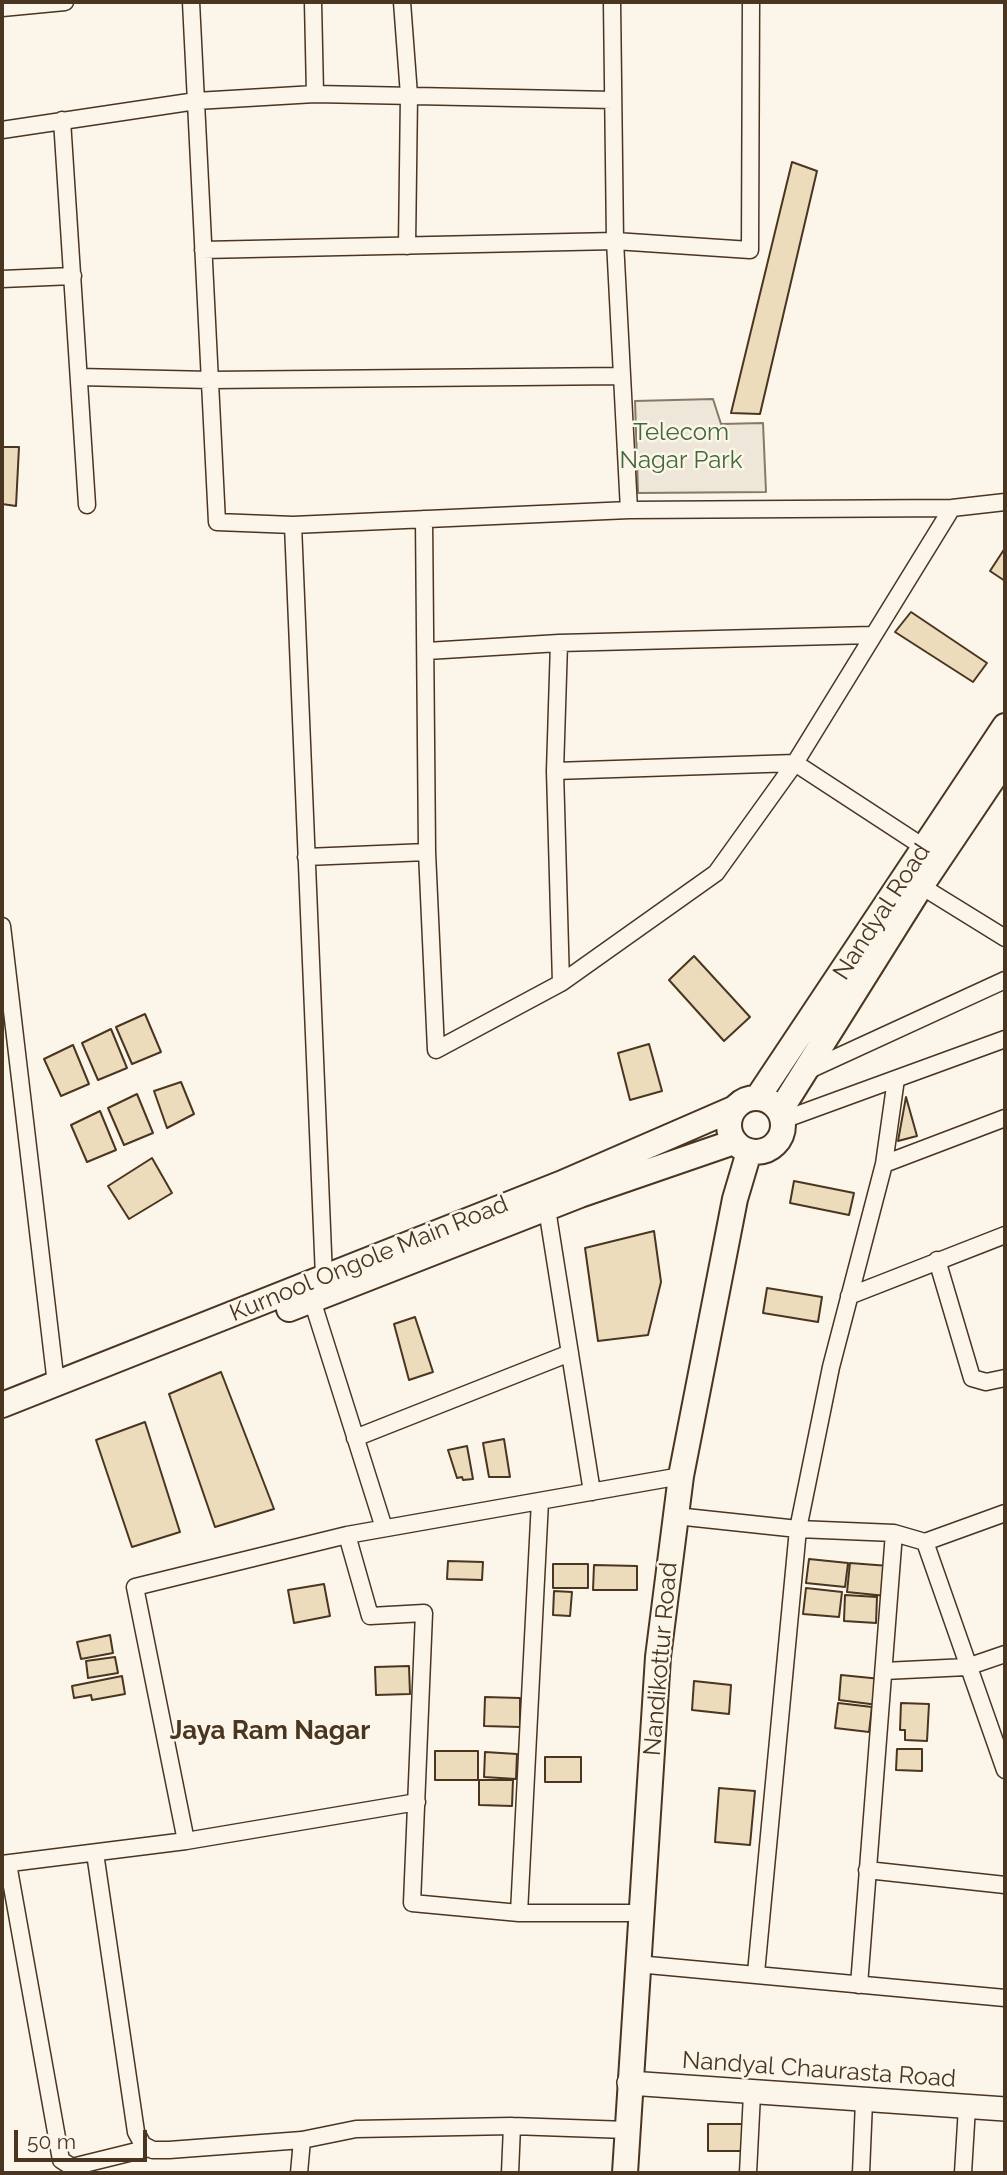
<!DOCTYPE html>
<style>
body{margin:0}
#map{position:relative;width:1007px;height:2175px;overflow:hidden;background:#fbf6e9;font-family:Raleway,sans-serif}
canvas{display:block}
.frame{position:absolute;inset:0;border:4px solid #4a3520;pointer-events:none}
.scale{position:absolute;left:14px;top:2130px;width:133px;height:32px;box-sizing:border-box;border:4px solid #4a3520;border-top:0;padding-left:9px;font-size:21px;line-height:24px;white-space:nowrap;color:#4a3520;-webkit-text-stroke:5px #fbf6e9;paint-order:stroke}
</style>
<div id="map">
<canvas width="1007" height="2175"></canvas>
<div class="frame"></div>
<div class="scale">50 m</div>
</div>
<script>
const ctx = document.querySelector('canvas').getContext('2d');
ctx.lineJoin = 'round';
function fill(path, color) { ctx.fillStyle = color; ctx.fill(path, 'evenodd'); }
function strokePath(path, color, width, dash) { ctx.strokeStyle = color; ctx.lineWidth = width; ctx.lineCap = dash ? 'butt' : 'round'; ctx.setLineDash(dash || []); ctx.stroke(path); }
function write(font, color, halo, rows, align = 'center') {
  ctx.font = font + ' Raleway,sans-serif'; ctx.lineWidth = 5; ctx.setLineDash([]); ctx.textBaseline = 'middle'; ctx.strokeStyle = halo; ctx.fillStyle = color; for (const [text, x, y, turn = 0] of rows) {
    ctx.save(); ctx.translate(x, y); ctx.rotate((+turn || 0) * Math.PI / 180); ctx.textAlign = isNaN(turn) ? turn : align; if (halo) ctx.strokeText(text, 0, 0); ctx.fillText(text, 0, 0); ctx.restore();
  }
}
const green = new Path2D(`
 M 713,399 L 721,424 L 763,423 L 766,492 L 638,493 L 635,401 Z`);
fill(green, '#ede6d9');
strokePath(green, '#887966', 2);
const building = new Path2D(`
 M 792,162 L 817,171 L 760,414 L 731,413 Z
 M 2,447 L 19,447 L 16,506 L 2,504 Z
 M 1005,548 L 1005,581 L 990,571 Z
 M 911,612 L 987,663 L 973,682 L 895,632 Z
 M 694,956 L 750,1017 L 724,1041 L 669,980 Z
 M 145,1014 L 161,1052 L 132,1064 L 116,1027 Z
 M 111,1029 L 127,1068 L 98,1080 L 82,1043 Z
 M 649,1044 L 662,1091 L 630,1100 L 618,1053 Z
 M 73,1045 L 89,1084 L 61,1096 L 44,1059 Z
 M 181,1082 L 194,1114 L 167,1128 L 154,1091 Z
 M 137,1094 L 153,1133 L 124,1145 L 108,1108 Z
 M 906,1097 L 917,1136 L 898,1141 Z
 M 100,1111 L 116,1150 L 87,1162 L 71,1125 Z
 M 152,1158 L 172,1193 L 129,1219 L 108,1186 Z
 M 794,1181 L 854,1193 L 849,1215 L 790,1203 Z
 M 654,1231 L 661,1282 L 648,1335 L 598,1341 L 585,1248 Z
 M 767,1288 L 822,1297 L 818,1322 L 763,1313 Z
 M 415,1317 L 433,1372 L 409,1380 L 394,1324 Z
 M 221,1372 L 274,1509 L 215,1527 L 169,1394 Z
 M 145,1422 L 180,1532 L 132,1547 L 96,1440 Z
 M 504,1439 L 510,1477 L 489,1477 L 483,1443 Z
 M 467,1446 L 473,1479 L 463,1480 L 462,1477 L 457,1478 L 448,1450 Z
 M 809,1559 L 848,1563 L 845,1587 L 806,1583 Z
 M 448,1561 L 483,1562 L 482,1580 L 447,1579 Z
 M 850,1563 L 889,1566 L 886,1596 L 847,1592 Z
 M 553,1564 L 588,1564 L 588,1588 L 553,1588 Z
 M 594,1565 L 637,1566 L 637,1590 L 593,1590 Z
 M 324,1584 L 330,1616 L 294,1623 L 288,1590 Z
 M 806,1588 L 842,1592 L 839,1617 L 803,1614 Z
 M 554,1591 L 572,1592 L 570,1616 L 553,1615 Z
 M 845,1595 L 877,1597 L 876,1623 L 844,1621 Z
 M 110,1635 L 113,1653 L 81,1659 L 77,1642 Z
 M 115,1657 L 118,1673 L 88,1678 L 86,1661 Z
 M 409,1666 L 410,1694 L 376,1695 L 375,1667 Z
 M 841,1675 L 881,1679 L 878,1705 L 839,1700 Z
 M 122,1676 L 125,1694 L 92,1700 L 91,1695 L 74,1698 L 72,1686 Z
 M 694,1681 L 731,1685 L 729,1714 L 692,1710 Z
 M 485,1697 L 520,1698 L 520,1727 L 484,1726 Z
 M 838,1703 L 872,1707 L 869,1732 L 835,1728 Z
 M 901,1703 L 929,1704 L 927,1741 L 905,1740 L 905,1730 L 900,1730 Z
 M 897,1749 L 922,1749 L 922,1771 L 896,1770 Z
 M 435,1751 L 478,1751 L 478,1780 L 435,1780 Z
 M 485,1752 L 517,1754 L 516,1779 L 484,1777 Z
 M 545,1757 L 581,1757 L 581,1782 L 545,1782 Z
 M 479,1780 L 513,1780 L 512,1806 L 479,1805 Z
 M 719,1788 L 755,1791 L 750,1845 L 715,1842 Z
 M 708,2124 L 746,2124 L 746,2151 L 708,2151 Z`);
fill(building, '#ecdcbc');
strokePath(building, '#4a3520', 2);
const street = new Path2D(`
 M 191,2 L 217,522 L 293,525 L 629,510 L 952,508 L 1005,502
 M 313,2 L 315,94
 M 402,2 L 409,95 L 407,246
 M 612,2 L 615,241 L 629,510
 M 2,8 L 65,2
 M 62,120 L 87,505
 M 2,130 L 196,101 L 315,94 L 613,100
 M 203,250 L 615,241 L 750,250 L 751,2
 M 2,279 L 73,276
 M 79,377 L 210,380 L 622,376
 M 424,519 L 427,852 L 436,1050 L 561,983 L 716,873 L 795,763 L 952,508
 M 293,525 L 324,1277
 M 427,651 L 559,643 L 872,635
 M 555,771 L 559,643
 M 306,857 L 427,852
 M 921,886 L 1005,938
 M 2,926 L 56,1384
 M 561,983 L 555,771 L 795,763 L 925,848
 M 807,1071 L 1005,980
 M 783,1120 L 1005,1039
 M 884,1164 L 1005,1118
 M 547,1209 L 592,1492
 M 937,1260 L 972,1378 L 986,1382 L 1005,1378
 M 849,1296 L 1005,1235
 M 312,1300 L 384,1528
 M 355,1438 L 570,1353
 M 676,1516 L 798,1529 L 894,1533 L 925,1542 L 1005,1513
 M 347,1535 L 370,1616 L 424,1613 L 412,1903 L 519,1913 L 641,1913
 M 925,1542 L 1005,1770
 M 884,1671 L 967,1667 L 1005,1654
 M 186,1841 L 135,1587 L 347,1535 L 681,1476
 M 95,1853 L 136,2132 L 143,2145 L 153,2150 L 169,2150 L 302,2140 L 356,2129 L 512,2126 L 627,2130
 M 2,1864 L 186,1841 L 417,1802
 M 8,1864 L 61,2160 L 72,2167 L 149,2148
 M 867,1870 L 1005,1885
 M 519,1913 L 540,1501
 M 637,1964 L 1005,1998
 M 756,1973 L 798,1529 L 831,1367 L 884,1164 L 896,1079
 M 859,1985 L 894,1533
 M 299,2173 L 302,2140
 M 510,2173 L 512,2126
 M 748,2173 L 752,2094
 M 861,2173 L 864,2101
 M 963,2173 L 967,2107`);
const secondary = new Path2D(`
 M 629,2083 L 1005,2109`);
const primary = new Path2D(`
 M 758,1097 L 1005,726
 M729 1125a27 27 0 1 1 54 0a27 27 0 1 1-54 0Z
 M 780,1111 L 921,886 L 1005,761
 M 289,1309 L 580,1195 L 734,1142
 M 2,1405 L 560,1184 L 735,1108
 M 625,2173 L 658,1657 L 681,1476 L 735,1199 L 749,1152`);
strokePath(street, '#4a3520', 19);
strokePath(secondary, '#4a3520', 26);
strokePath(primary, '#4a3520', 28);
strokePath(street, '#fbf6e9', 16);
strokePath(secondary, '#fbf6e9', 23);
strokePath(primary, '#fbf6e9', 24);
write('24px', '#436837', '#fbf6e9', [
 ["Telecom",681,433],
 ["Nagar Park",681,461]
]);
write('24px', '#4a3520', '#fbf6e9', [
 ["Nandyal Road",882,912,-57],
 ["Kurnool Ongole Main Road",369,1259,-22],
 ["Nandikottur Road",661,1659,-85],
 ["Nandyal Chaurasta Road",819,2070,4]
]);
write('bold 26px', '#4a3520', '#fbf6e9', [
 ["Jaya Ram Nagar",270,1731]
]);
</script>
